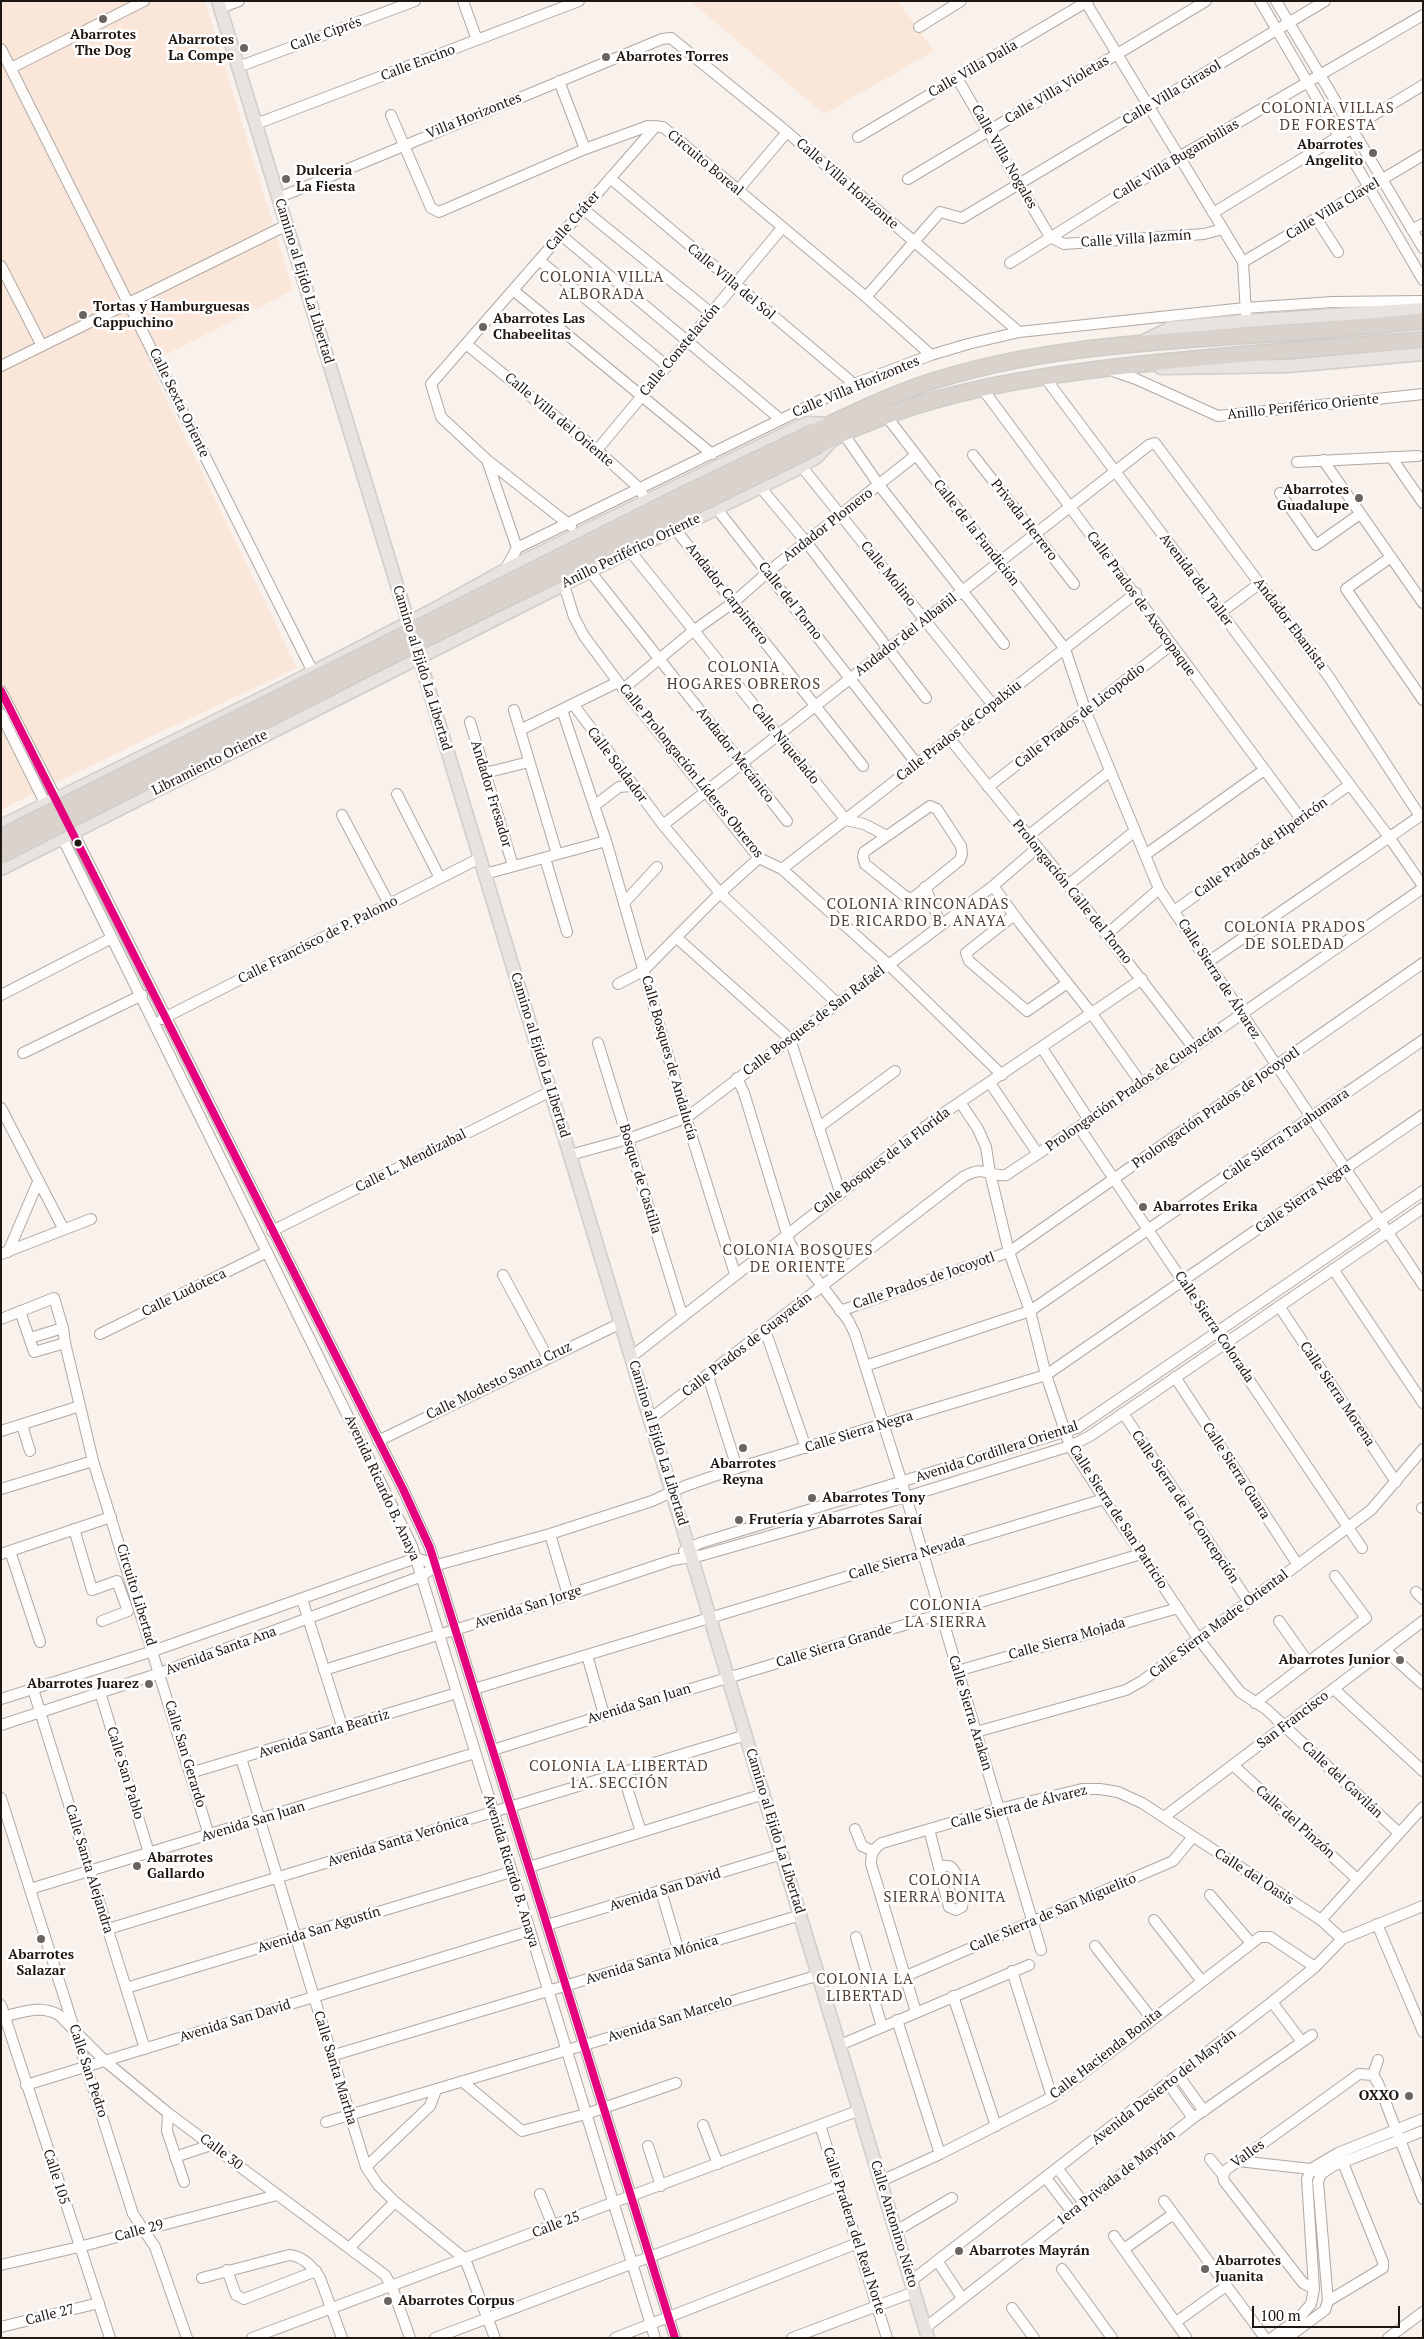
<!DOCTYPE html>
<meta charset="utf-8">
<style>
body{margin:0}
#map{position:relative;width:1424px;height:2339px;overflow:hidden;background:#f8f1ec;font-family:"PT Serif",serif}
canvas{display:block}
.frame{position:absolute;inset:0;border:2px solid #1e1611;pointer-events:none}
.scale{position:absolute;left:1252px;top:2306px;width:148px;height:22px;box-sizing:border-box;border:2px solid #1e1611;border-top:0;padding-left:6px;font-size:15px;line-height:18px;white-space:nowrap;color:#1e1611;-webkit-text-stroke:4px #fff;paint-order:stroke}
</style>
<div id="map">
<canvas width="1424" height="2339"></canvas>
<div class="frame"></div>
<div class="scale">100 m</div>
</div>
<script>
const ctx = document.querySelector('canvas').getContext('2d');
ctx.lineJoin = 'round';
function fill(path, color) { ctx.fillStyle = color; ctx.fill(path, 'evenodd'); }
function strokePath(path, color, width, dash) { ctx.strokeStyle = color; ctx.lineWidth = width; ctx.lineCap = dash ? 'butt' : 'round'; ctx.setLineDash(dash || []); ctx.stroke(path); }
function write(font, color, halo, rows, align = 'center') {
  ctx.font = font + ' "PT Serif",serif'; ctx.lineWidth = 5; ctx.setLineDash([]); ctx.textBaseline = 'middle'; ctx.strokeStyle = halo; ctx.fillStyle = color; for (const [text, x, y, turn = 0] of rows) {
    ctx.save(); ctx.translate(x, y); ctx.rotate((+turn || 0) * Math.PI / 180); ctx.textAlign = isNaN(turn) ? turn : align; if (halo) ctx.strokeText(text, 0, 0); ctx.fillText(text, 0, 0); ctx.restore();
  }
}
fill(new Path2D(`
 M 1,1 L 205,1 L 293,290 L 149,363 L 297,668 L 148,738 L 1,810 Z
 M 690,1 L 898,1 L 934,51 L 824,114 Z`), '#fbe7da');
const minor = new Path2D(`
 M 463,1 L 477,40
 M 1085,1 L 1243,262 L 1246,314
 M 1260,1 L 1423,280
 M 1276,1 L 1423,248
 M 220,8 L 239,1
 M 919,27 L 961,1
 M 1,49 L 316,678
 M 238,67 L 415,1
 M 11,68 L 144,1
 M 957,78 L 1050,237
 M 559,81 L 585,149
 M 391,115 L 431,208 L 439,212 L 585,149 L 648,126 L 663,127 L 866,297 L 931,355
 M 256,124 L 579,1
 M 858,137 L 1088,1
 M 610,178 L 854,384
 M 908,179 L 1206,1
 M 738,190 L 787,132
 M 278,198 L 662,39 L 671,38 L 787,132 L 1019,332
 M 583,209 L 711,313
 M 1213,213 L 1423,85
 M 1316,218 L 1338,252
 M 1412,230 L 1423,224
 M 561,235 L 780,419
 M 1050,237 L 1064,244 L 1204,234 L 1223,229
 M 539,260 L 667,366
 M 1243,262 L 1423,155
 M 1010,263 L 1179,157 L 1423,15
 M 1,266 L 42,346
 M 513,290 L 712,454
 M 866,297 L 940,212 L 962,218 L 1325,1
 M 466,344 L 597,450 L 639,488 L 647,502
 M 1,366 L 287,225
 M 1110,370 L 1136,379 L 1218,416 L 1423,394
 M 1043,375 L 1389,837 L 1423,886
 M 982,388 L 1301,819
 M 887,417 L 1065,649 L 1086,712 L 1159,889 L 1423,1285
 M 843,433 L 879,485 L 1004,644
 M 597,450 L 782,228
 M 973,455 L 1074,584
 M 1391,457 L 1423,503
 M 487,460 L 517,548
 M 1323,460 L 1423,603
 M 1297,462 L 1418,456
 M 802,467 L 993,705
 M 761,488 L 807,543 L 926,698
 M 1280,493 L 1316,545 L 1360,514
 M 717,509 L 917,764
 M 571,526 L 487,460 L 441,417 L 431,384 L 656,126
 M 675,529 L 863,766
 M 630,551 L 846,820 L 864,824 L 887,836
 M 1391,557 L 1346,589 L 1423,700
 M 505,570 L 517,548 L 854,384 L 931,355 L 968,344 L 1019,332 L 1245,308 L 1333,302 L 1423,301
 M 590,571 L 787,821
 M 564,585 L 574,617 L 584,636 L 618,682 L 759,858 L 782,869 L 888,964 L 1002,1075
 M 1220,613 L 1259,584
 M 623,689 L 693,631 L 734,602 L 768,572 L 916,455
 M 1,691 L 59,804
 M 573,704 L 663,825 L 720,893 L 837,1003
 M 514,710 L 557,854
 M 562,710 L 606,841 L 686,1118 L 735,1274
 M 1,714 L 48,809
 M 470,722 L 513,866
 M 520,730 L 618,682
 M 950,739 L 1068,885 L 1193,1047
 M 485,773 L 529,762
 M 988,787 L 1171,645
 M 397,794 L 440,878
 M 594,806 L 619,787 L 632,786
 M 930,806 L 937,809 L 961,846 L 962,854 L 960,860 L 913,898 L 906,897 L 865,864 L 863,857 L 864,852 Z
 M 342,815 L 389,904
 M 663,825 L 1149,445 L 1155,443 L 1329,677 L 1420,816
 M 70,826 L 403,1489 L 430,1548 L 675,2338
 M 59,831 L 412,1546 L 655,2338
 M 1028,836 L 1110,771
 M 1145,855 L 1264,770
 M 545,858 L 567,932
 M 782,869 L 1136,593
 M 485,874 L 606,841
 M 1068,885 L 1135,831
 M 993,886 L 1020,923 L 1092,1014 L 1141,1083
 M 925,887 L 941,925
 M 624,903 L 657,867
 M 1174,911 L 1349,785
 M 1014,915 L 966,953 L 969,961 L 1027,1011 L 1066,984
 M 1106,935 L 1159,889
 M 677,938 L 790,1039 L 840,1192
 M 1208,962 L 1423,814
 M 618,984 L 643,971 L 720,893 L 759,858
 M 1,995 L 112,938
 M 162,1019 L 480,858
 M 598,1043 L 682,1315
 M 1042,1048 L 1089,1120
 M 23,1053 L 142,995
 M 737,1078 L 744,1093 L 790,1244 L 848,1320 L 855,1334 L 902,1483 L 1041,1950
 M 990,1083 L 1038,1154
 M 960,1102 L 978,1129 L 986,1147 L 990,1173 L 1009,1252 L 1030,1311 L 1046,1375 L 1070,1446 L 1104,1499 L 1198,1638 L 1240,1692 L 1266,1709 L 1399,1833
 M 1,1108 L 63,1228
 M 819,1127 L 895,1071
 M 1079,1127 L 1362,1548
 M 570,1155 L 628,1139 L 686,1118 L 993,886 L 1037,848
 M 272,1231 L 551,1091
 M 8,1252 L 38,1182
 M 1,1254 L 91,1219
 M 1333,1269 L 1423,1403
 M 503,1275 L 548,1358
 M 1279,1306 L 1396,1482
 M 20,1311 L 34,1352 L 65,1343
 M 840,1311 L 1009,1252 L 1423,963
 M 1,1319 L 54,1298 L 63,1328 L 65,1343 L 93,1461 L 209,1835
 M 765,1330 L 806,1448
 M 100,1334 L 267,1252
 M 30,1338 L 63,1328
 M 631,1357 L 938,1117 L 1142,979
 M 865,1366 L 1030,1311 L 1423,1040
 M 708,1376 L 737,1468
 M 1175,1377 L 1298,1565
 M 1123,1413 L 1248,1601
 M 650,1419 L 963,1177 C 986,1164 985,1177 1006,1175 L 1089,1120 L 1423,888
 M 22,1425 L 30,1451
 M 1,1431 L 80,1406
 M 378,1441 L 621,1323
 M 1,1489 L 93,1461
 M 1422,1508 L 1423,1508
 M 74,1529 L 92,1590 L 117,1581 L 128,1611 L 102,1621
 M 550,1534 L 568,1595
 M 10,1551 L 40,1642
 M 684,1551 L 700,1543 L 1077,1428 L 1423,1191
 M 1,1554 L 111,1517
 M 1416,1592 L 1423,1599
 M 302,1599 L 343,1729
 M 1279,1621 L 1308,1662
 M 1385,1650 L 1423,1684
 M 587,1655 L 604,1715
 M 324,1670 L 568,1595 L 673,1560 L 703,1555 L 906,1497 L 1070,1446 L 1090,1436 L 1423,1208
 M 957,1671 L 1178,1608
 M 33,1689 L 145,2049
 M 474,1689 L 1104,1499
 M 1334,1689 L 1423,1771
 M 100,1692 L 149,1853
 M 1,1699 L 153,1651 L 416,1558 L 437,1565
 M 1255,1703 L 1366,1618 L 1335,1576
 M 1,1725 L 160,1673 L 422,1576 L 437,1565 L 550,1534 L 652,1501 L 685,1486 L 737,1468 L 1046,1375 L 1423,1115
 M 976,1732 L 1126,1690 L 1142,1681 L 1371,1510 L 1423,1449
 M 493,1750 L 604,1715 L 1141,1554
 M 241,1758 L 366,2167 L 378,2185 L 395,2202 L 465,2259 L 495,2338
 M 1233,1765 L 1357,1879
 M 622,1772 L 641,1832
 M 190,1773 L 457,1693
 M 1,1798 L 133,2214 L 155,2247 L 187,2338
 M 1164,1817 L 1423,1621
 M 855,1829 L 862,1846 L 873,1851
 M 929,1829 L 949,1907 L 956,1910 L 962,1907 C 964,1900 958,1872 951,1867 C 948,1865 944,1866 939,1866
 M 529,1867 L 764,1794
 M 30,1889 L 475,1753
 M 661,1891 L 679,1952
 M 1210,1895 L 1251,1943
 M 1154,1920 L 1201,1980
 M 1321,1920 L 1423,1807
 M 1377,1924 L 1423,2032
 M 547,1925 L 782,1854
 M 108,1929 L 746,1735
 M 856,1937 L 882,2027
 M 1095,1946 L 1152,2019
 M 1012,1971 L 1052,2097
 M 906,1976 L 1173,1861 L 1192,1838
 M 126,1988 L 511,1872
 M 953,1996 L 996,2126
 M 1272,2002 L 1302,2042
 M 1,2005 L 110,2338
 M 916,2012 L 871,1864 C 871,1854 873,1849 882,1843 L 998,1809 L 1082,1789 L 1100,1789 L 1118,1792 L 1142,1803 L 1321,1920 L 1342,1939
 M 1,2017 C 21,2013 40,2004 59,2015 L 105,2061 L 168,2113 L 385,2275 L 392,2287 L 410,2338
 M 897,2020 L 940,2154
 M 840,2045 L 1029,1965
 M 331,2056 L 801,1915
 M 1178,2075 L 1204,2111
 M 1373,2075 L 1378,2083 L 1423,2199
 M 1373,2075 L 1378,2060
 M 463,2082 L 522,2131 L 586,2114 L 676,2083
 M 1168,2083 L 1193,2118
 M 26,2085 L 529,1931
 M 168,2113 L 167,2131 L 184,2182
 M 326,2122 L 819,1975
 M 703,2125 L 718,2164
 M 820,2125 L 887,2338
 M 648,2146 L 661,2186
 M 175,2157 L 211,2145
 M 1210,2159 L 1223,2175 L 1224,2181 L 1303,2283 L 1314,2289
 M 1238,2161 L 1311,2169 L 1316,2171
 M 366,2167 L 430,2106 L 436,2090
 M 1058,2169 L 1083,2202
 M 1223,2175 L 1226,2170 L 1359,2074 L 1373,2075
 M 1046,2178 L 1072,2212
 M 881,2181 L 940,2154 L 1052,2097 L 1260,1937 L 1270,1937 L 1315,1967
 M 540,2194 L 553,2226
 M 1164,2201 L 1265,2338
 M 896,2231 L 952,2198
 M 1114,2236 L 1186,2337
 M 349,2248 L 395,2202
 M 1124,2249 L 1169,2217 L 1174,2216
 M 938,2262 L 962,2298
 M 1,2265 L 79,2247 L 277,2195
 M 1062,2269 L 1112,2338
 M 227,2270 L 236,2295 L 244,2299 L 316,2271
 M 202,2278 L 289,2255 C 302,2256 313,2267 320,2278 L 342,2338
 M 911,2281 L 1272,2002 L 1315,1967 L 1342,1939 L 1423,1906
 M 1328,2301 L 1383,2268 L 1383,2262 L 1341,2158
 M 1012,2308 L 1034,2338
 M 1176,2322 L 1226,2286
 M 1,2327 L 99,2303
 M 925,2328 L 1193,2118 L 1312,2035
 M 252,2338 L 860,2110
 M 435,2338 L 840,2185
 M 615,2338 L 858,2243
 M 792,2338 L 914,2292
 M 1272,2338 L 1299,2318 L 1311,2304 L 1314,2289 L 1307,2179 L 1311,2169 L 1338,2153 L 1423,2119
 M 1287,2338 L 1325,2310 L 1328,2301 L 1318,2182 L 1321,2174 L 1333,2166 L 1423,2131
 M 1388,2338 L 1423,2312`);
const major = new Path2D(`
 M 218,1 L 419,657 L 928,2338
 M 1142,342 L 1170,328 L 1247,321 L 1423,309
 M 1161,368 L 1288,366 L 1423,354
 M 1,826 L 278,690 L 431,611 L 505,570 L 807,423 L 831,424
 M 1,869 L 630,551 L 795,470 L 817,457 L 832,440`);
const highway = new Path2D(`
 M 814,432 C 848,415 885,398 921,385 C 1038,345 1162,342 1283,333 C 1330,330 1376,325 1423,321
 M 819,445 C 925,390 1045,374 1162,362 C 1249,353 1336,347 1423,340`);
strokePath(minor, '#afa8a3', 12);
strokePath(major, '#d0ccc8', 15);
strokePath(highway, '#d0ccc8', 18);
strokePath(minor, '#fefdfc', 10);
strokePath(major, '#e9e3df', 12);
strokePath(highway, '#dad2cd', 15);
const highwayBridge = new Path2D(`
 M 1,837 L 685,494 L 814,432
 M 1,855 L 415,644 L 819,445`);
strokePath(highwayBridge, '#d0ccc8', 18, []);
strokePath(highwayBridge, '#dad2cd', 15);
strokePath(new Path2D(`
 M 1,691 L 403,1489 L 430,1548 L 675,2338`), '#e5007d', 8);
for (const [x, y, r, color] of [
 [103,19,5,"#6a635e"],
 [244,48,5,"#6a635e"],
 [606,57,5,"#6a635e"],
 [1373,153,5,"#6a635e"],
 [286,179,5,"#6a635e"],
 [83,315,5,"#6a635e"],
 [483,327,5,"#6a635e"],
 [1359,498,5,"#6a635e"],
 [78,843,4.5,"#1e1611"],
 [1143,1207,5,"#6a635e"],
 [743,1448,5,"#6a635e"],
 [812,1498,5,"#6a635e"],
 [739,1520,5,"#6a635e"],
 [1400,1660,5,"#6a635e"],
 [149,1684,5,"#6a635e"],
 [137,1866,5,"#6a635e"],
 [41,1939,5,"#6a635e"],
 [1409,2096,5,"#6a635e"],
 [959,2251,5,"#6a635e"],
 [1205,2269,5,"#6a635e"],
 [388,2301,5,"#6a635e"]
]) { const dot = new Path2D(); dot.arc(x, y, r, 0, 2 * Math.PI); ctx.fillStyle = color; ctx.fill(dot); strokePath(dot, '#fff', 2); }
write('14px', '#1e1611', '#fff', [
 ["Calle Ciprés",326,34,-20],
 ["Calle Encino",418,63,-21],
 ["Calle Villa Dalia",973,69,-30],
 ["Calle Villa Violetas",1057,90,-31],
 ["Calle Villa Girasol",1172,93,-31],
 ["Villa Horizontes",474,116,-22],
 ["Calle Villa Nogales",1004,157,60],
 ["Calle Villa Bugambilias",1176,160,-31],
 ["Circuito Boreal",705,163,40],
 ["Calle Villa Horizonte",847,184,41],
 ["Calle Villa Clavel",1333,209,-31],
 ["Calle Cráter",573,221,-49],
 ["Calle Villa Jazmín",1136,239,-4],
 ["Camino al Ejido La Libertad",304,281,73],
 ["Calle Villa del Sol",731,282,40],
 ["Calle Constelación",680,350,-50],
 ["Calle Villa Horizontes",856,387,-23],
 ["Calle Sexta Oriente",179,403,64],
 ["Anillo Periférico Oriente",1303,407,-6],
 ["Calle Villa del Oriente",559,420,40],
 ["Privada Herrero",1024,520,52],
 ["Andador Plomero",828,525,-38],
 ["Calle de la Fundición",976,533,52],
 ["Anillo Periférico Oriente",631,551,-26],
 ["Calle Molino",888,574,51],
 ["Avenida del Taller",1196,580,53],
 ["Andador Carpintero",727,594,52],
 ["Calle del Torno",790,601,52],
 ["Calle Prados de Axocopaque",1141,604,54],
 ["Andador Ebanista",1290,624,53],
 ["Andador del Albañil",906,635,-38],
 ["Camino al Ejido La Libertad",422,668,73],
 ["Calle Prados de Licopodio",1080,716,-38],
 ["Calle Prados de Copalxiu",959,731,-38],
 ["Calle Niquelado",785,744,51],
 ["Andador Mecánico",735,755,52],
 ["Libramiento Oriente",210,763,-27],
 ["Calle Soldador",617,765,53],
 ["Calle Prolongación Líderes Obreros",691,771,51],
 ["Andador Fresador",491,794,73],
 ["Calle Prados de Hipericón",1261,848,-36],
 ["Prolongación Calle del Torno",1072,892,51],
 ["Calle Francisco de P. Palomo",318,940,-27],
 ["Calle Sierra de Álvarez",1219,979,57],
 ["Calle Bosques de San Rafaél",814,1021,-37],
 ["Camino al Ejido La Libertad",540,1055,73],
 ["Calle Bosques de Andalucía",669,1058,74],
 ["Prolongación Prados de Guayacán",1134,1088,-35],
 ["Prolongación Prados de Jocoyotl",1216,1108,-35],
 ["Calle Sierra Tarahumara",1286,1135,-35],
 ["Calle L. Mendizabal",411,1161,-27],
 ["Calle Bosques de la Florida",882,1161,-37],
 ["Bosque de Castilla",640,1179,73],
 ["Calle Sierra Negra",1303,1198,-35],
 ["Calle Prados de Jocoyotl",924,1281,-19],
 ["Calle Ludoteca",184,1293,-26],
 ["Calle Sierra Colorada",1214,1327,56],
 ["Calle Prados de Guayacán",747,1345,-38],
 ["Calle Modesto Santa Cruz",499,1381,-26],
 ["Calle Sierra Morena",1337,1394,56],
 ["Calle Sierra Negra",859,1432,-17],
 ["Camino al Ejido La Libertad",658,1443,73],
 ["Avenida Cordillera Oriental",997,1452,-18],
 ["Calle Sierra Guara",1236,1471,57],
 ["Avenida Ricardo B. Anaya",382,1488,65],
 ["Calle Sierra de la Concepción",1185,1507,56],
 ["Calle Sierra de San Patricio",1118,1517,57],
 ["Calle Sierra Nevada",907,1558,-17],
 ["Circuito Libertad",136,1595,73],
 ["Avenida San Jorge",528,1607,-18],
 ["Calle Sierra Madre Oriental",1219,1624,-37],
 ["Calle Sierra Mojada",1067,1639,-16],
 ["Calle Sierra Grande",834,1646,-17],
 ["Avenida Santa Ana",221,1651,-20],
 ["Avenida San Juan",639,1704,-17],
 ["Calle Sierra Arakan",970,1713,73],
 ["San Francisco",1293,1720,-37],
 ["Avenida Santa Beatriz",324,1734,-17],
 ["Calle San Gerardo",185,1754,73],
 ["Calle San Pablo",125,1773,73],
 ["Calle del Gavilán",1342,1780,43],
 ["Calle Sierra de Álvarez",1019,1807,-14],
 ["Avenida San Juan",253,1822,-17],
 ["Calle del Pinzón",1295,1822,42],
 ["Camino al Ejido La Libertad",775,1831,73],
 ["Avenida Santa Verónica",398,1841,-17],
 ["Calle Santa Alejandra",89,1869,73],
 ["Avenida Ricardo B. Anaya",511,1871,73],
 ["Calle del Oasis",1254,1877,33],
 ["Avenida San David",665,1890,-17],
 ["Calle Sierra de San Miguelito",1053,1913,-23],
 ["Avenida San Agustín",319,1930,-17],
 ["Avenida Santa Mónica",652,1960,-17],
 ["Avenida San Marcelo",670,2019,-17],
 ["Avenida San David",235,2021,-17],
 ["Calle Hacienda Bonita",1106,2054,-38],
 ["Calle Santa Martha",335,2068,73],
 ["Calle San Pedro",88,2071,72],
 ["Avenida Desierto del Mayrán",1164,2087,-38],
 ["Calle 30",221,2152,37],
 ["Valles",1248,2154,-36],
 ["Calle 105",56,2177,72],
 ["1era Privada de Mayrán",1116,2178,-38],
 ["Calle Antonino Nieto",894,2224,73],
 ["Calle 25",556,2225,-21],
 ["Calle 29",139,2231,-15],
 ["Calle Pradera del Real Norte",854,2231,72],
 ["Calle 27",50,2315,-14]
]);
write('bold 14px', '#1e1611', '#fff', [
 ["Abarrotes",103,35,"center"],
 ["The Dog",103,51,"center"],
 ["Abarrotes",234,40,"right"],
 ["La Compe",234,56,"right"],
 ["Abarrotes Torres",616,57],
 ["Abarrotes",1363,145,"right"],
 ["Angelito",1363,161,"right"],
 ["Dulceria",296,171],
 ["La Fiesta",296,187],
 ["Tortas y Hamburguesas",93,307],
 ["Cappuchino",93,323],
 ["Abarrotes Las",493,319],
 ["Chabeelitas",493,335],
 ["Abarrotes",1349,490,"right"],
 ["Guadalupe",1349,506,"right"],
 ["Abarrotes Erika",1153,1207],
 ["Abarrotes",743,1464,"center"],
 ["Reyna",743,1480,"center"],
 ["Abarrotes Tony",822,1498],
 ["Frutería y Abarrotes Saraí",749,1520],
 ["Abarrotes Junior",1390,1660,"right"],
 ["Abarrotes Juarez",139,1684,"right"],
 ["Abarrotes",147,1858],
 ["Gallardo",147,1874],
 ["Abarrotes",41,1955,"center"],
 ["Salazar",41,1971,"center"],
 ["OXXO",1399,2096,"right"],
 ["Abarrotes Mayrán",969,2251],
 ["Abarrotes",1215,2261],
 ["Juanita",1215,2277],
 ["Abarrotes Corpus",398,2301]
], 'left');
ctx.letterSpacing = '1px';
write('15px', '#523f32', '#fff', [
 ["COLONIA VILLAS",1328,109],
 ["DE FORESTA",1328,126],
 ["COLONIA VILLA",602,278],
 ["ALBORADA",602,295],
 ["COLONIA",744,668],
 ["HOGARES OBREROS",744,685],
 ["COLONIA RINCONADAS",918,905],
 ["DE RICARDO B. ANAYA",918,922],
 ["COLONIA PRADOS",1295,928],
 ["DE SOLEDAD",1295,945],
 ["COLONIA BOSQUES",798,1251],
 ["DE ORIENTE",798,1268],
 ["COLONIA",946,1606],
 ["LA SIERRA",946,1623],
 ["COLONIA LA LIBERTAD",619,1767],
 ["1A. SECCIÓN",619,1784],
 ["COLONIA",945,1881],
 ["SIERRA BONITA",945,1898],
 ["COLONIA LA",865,1980],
 ["LIBERTAD",865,1997]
]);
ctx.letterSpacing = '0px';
</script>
